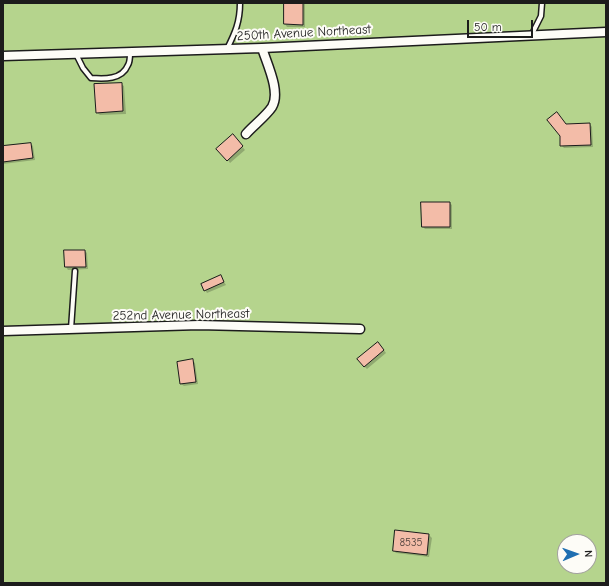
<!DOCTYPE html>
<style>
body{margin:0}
#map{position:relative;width:609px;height:586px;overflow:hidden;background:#fdfcf7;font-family:"Comic Neue",sans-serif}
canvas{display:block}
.frame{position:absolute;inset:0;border:4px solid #1c1c1c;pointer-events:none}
.north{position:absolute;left:557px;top:534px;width:40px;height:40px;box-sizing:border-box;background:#fdfcf7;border:1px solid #a3a29f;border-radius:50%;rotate:88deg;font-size:11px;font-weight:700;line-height:16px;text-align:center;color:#1c1c1c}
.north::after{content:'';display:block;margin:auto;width:14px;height:18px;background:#1f6fb2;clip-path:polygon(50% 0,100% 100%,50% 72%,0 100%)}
.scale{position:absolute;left:467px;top:20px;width:66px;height:18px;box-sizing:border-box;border:2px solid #1c1c1c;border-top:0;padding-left:5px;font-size:12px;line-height:14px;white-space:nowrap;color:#1c1c1c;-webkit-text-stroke:3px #fdfcf7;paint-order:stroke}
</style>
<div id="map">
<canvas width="609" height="586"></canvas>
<div class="frame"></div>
<div class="north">N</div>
<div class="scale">50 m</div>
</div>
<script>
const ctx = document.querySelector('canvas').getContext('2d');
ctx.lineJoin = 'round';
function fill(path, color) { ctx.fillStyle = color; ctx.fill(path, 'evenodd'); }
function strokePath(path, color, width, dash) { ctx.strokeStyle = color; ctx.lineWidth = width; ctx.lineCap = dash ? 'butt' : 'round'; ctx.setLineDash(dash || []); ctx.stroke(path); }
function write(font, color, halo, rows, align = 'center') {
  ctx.font = font + ' "Comic Neue",sans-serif'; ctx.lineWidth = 4; ctx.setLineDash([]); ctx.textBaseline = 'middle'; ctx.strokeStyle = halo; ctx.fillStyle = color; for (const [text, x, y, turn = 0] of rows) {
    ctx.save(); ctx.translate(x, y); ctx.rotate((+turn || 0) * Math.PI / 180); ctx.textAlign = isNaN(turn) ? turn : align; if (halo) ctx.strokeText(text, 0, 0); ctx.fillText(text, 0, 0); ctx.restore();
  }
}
fill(new Path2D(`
 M 3,3 L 606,3 L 606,583 L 3,583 ZM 565,542 L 589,542 L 589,566 L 565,566 Z`), '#b5d48d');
fill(new Path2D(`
 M 285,3 L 305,3 L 305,27 L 287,27 L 285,24 Z
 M 121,84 L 124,86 L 126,114 L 100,115 L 97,113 Z
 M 590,124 L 592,127 L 593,147 L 564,148 L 561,145 L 566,125 Z
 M 235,138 L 245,150 L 230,163 L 228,160 Z
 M 31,144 L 33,146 L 35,160 L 3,164 L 3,147 Z
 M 449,202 L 452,205 L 452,229 L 425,229 L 423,227 Z
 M 65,251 L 85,251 L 87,253 L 88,269 L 68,270 L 66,267 Z
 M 221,277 L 226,285 L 207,293 L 202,285 Z
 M 381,346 L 386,353 L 367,369 L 364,366 Z
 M 192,360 L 195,363 L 198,384 L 184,386 L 181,384 Z
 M 396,531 L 429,535 L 432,538 L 429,557 L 396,553 L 394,551 Z`), '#0003');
const building = new Path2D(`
 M 284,3 L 303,3 L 303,25 L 284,24 Z
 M 122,83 L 123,111 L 96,113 L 94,84 Z
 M 557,112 L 566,124 L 590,123 L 591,145 L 560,146 L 560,136 L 547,120 Z
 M 233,134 L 243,146 L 227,161 L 216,149 Z
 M 31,143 L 33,158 L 3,162 L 3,146 Z
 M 421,202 L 450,202 L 450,227 L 422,227 Z
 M 64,250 L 85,250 L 86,267 L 65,267 Z
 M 221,275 L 224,282 L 204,291 L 201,284 Z
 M 378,342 L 384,350 L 364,367 L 357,359 Z
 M 193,359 L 196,382 L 180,384 L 177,362 Z
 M 395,530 L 429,534 L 427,555 L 393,551 Z`);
fill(building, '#f3bca8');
strokePath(building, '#1c1c1c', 1);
const service = new Path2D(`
 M 532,34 L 541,16 L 542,3
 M 227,49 C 235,33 240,22 240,3
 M 76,54 L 83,68 L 91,78 C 104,79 122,80 128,65 C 130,62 130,57 130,53
 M 71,329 L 75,271`);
const minor = new Path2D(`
 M 3,56 L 262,48 L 606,32
 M 246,134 C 253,126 266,116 272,107 C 281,92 267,64 262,48
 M 3,331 L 199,325 L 360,329`);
strokePath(service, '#1c1c1c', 7);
strokePath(minor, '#1c1c1c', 11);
strokePath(service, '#fdfcf7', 4);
strokePath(minor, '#fdfcf7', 8);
write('11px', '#52443f', null, [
 ["8535",411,543]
]);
write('13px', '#1c1c1c', '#fdfcf7', [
 ["250th Avenue Northeast",304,33,-3],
 ["252nd Avenue Northeast",181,315,-1]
]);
</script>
